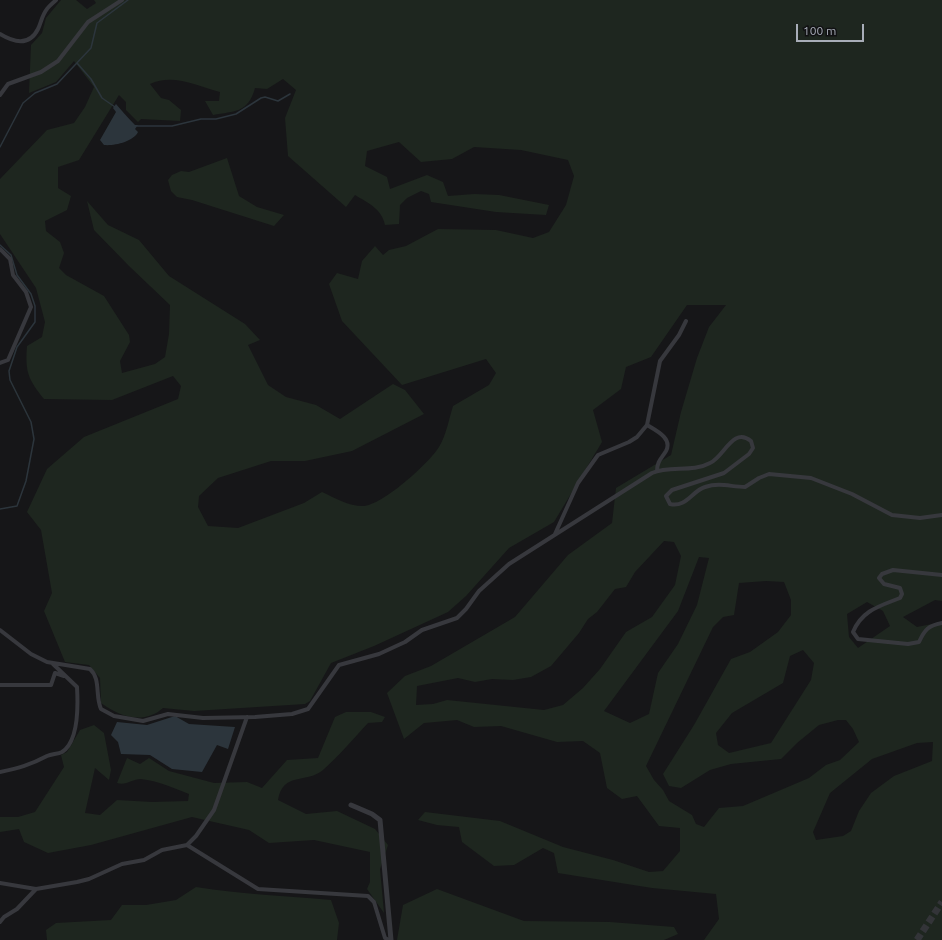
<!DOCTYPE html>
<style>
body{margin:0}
#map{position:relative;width:942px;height:940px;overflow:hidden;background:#161618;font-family:Ubuntu,sans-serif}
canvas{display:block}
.scale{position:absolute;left:796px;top:24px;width:68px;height:18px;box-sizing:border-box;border:2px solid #a8adb8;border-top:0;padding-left:5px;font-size:12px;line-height:14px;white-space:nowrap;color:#a8adb8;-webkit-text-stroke:3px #111113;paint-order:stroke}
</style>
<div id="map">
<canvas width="942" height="940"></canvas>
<div class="scale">100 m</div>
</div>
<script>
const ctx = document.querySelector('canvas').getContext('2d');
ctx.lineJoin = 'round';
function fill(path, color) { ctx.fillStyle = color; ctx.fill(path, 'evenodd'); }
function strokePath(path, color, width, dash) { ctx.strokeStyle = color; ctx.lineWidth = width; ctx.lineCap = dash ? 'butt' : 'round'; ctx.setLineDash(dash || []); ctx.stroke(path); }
fill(new Path2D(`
 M 61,0 L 76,0 L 87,9 L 96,3 L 94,0 L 942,0 L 942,601 L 935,600 L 903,617 L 917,627 L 942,622 L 942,940 L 704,940 L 719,919 L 716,894 L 652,888 L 558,873 L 554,853 L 543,848 L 514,865 L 494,866 L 462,842 L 459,827 L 437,825 L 418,820 L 425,812 L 500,821 L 563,847 L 613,860 L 649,872 L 663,871 L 680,851 L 680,828 L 659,826 L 637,796 L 622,799 L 607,788 L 600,753 L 583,741 L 557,742 L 501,726 L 474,727 L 457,720 L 424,723 L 404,739 L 387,693 L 405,676 L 431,666 L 515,617 L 568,555 L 612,523 L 616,488 L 671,455 L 681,412 L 697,358 L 709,327 L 726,305 L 687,305 L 651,357 L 626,367 L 621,389 L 593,410 L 602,442 L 554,522 L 509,548 L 466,596 L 448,612 L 374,646 L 331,663 L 310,701 L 305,704 L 194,711 L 163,708 C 144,725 120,717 101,703 L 100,678 L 89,665 L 65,662 L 44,611 L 52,593 L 41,530 L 27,512 L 47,469 L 84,437 L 178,399 L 181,386 L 173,376 L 112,400 L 44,399 C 28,379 25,372 27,346 L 42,337 L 45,322 L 36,288 L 0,234 L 0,179 L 47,130 L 74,123 L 85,107 L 94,87 L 74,61 L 56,82 L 29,93 L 31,45 L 42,33 L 46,18 ZM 283,79 L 296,90 L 285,118 L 288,156 L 346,207 L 355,195 C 368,203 382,209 385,225 L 399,224 L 400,205 L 407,198 L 421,191 L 429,194 L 431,202 L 496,212 L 546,215 L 549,205 L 499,195 L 474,194 L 448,196 L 443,182 L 427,175 L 390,189 L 387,177 L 365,166 L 367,151 L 399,142 L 421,162 L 452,159 L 474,147 L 521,150 L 568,160 L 574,176 L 566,205 L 549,232 L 533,238 L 496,230 L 438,229 L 406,246 L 389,250 L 383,255 L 375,246 L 362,261 L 358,279 L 337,273 L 329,284 L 342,321 L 402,385 L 486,359 L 496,373 L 489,385 L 453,406 C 449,419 446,436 439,447 C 429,463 382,506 363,506 C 348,506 335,498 322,492 L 304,503 L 238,528 L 208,526 L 198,507 L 199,496 L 218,478 L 271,461 L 305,461 L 352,451 L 424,414 L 405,390 L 393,384 L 340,419 L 316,405 L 286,397 L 268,385 L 248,345 L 260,340 L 245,324 L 169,276 L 139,240 L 108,225 L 87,201 L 94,230 L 129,266 L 170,305 L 169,334 L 165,357 L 155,364 L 122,373 L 120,361 L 130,342 L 129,335 L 104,296 L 66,275 L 59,268 L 64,253 L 60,242 L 46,231 L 45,221 L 67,210 L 71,196 L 58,188 L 58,167 L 79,160 L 119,95 L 126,102 L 126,110 L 138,122 L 141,119 L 180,121 L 181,110 L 169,100 L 161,98 L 150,84 C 173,73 197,86 220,92 L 219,101 L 205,101 L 213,115 C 235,111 248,113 255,88 L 267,89 ZM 664,541 L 674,542 L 681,556 L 675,585 L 652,617 L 626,632 L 600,669 L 583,688 L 563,705 L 544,710 L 447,700 L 433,704 L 416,705 L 417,686 L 458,678 L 475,682 L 492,679 L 513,680 L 531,677 L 551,666 L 579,633 L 588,619 L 597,612 L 615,589 L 626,587 L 635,572 ZM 699,557 L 709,558 L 697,605 L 678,644 L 658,673 L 649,714 L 630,723 L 604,711 L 678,611 ZM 766,581 L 784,582 L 791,600 L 791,615 L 778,632 L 750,652 L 731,659 L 694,725 L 663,774 L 669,786 L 681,788 L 710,770 L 731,764 L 781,759 L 797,743 L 819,725 L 838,720 L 846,720 L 853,729 L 859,742 L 840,760 L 826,765 L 809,778 L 743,806 L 719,808 L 704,827 L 696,824 L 692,815 L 669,801 L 663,790 L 654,780 L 646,766 L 713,627 L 723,617 L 734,615 L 739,583 ZM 867,602 L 883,611 L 890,626 L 858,648 L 849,637 L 847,614 ZM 803,650 L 814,663 L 811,680 L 771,743 L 729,753 L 718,745 L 716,733 L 732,713 L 783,683 L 790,656 ZM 933,742 L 932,761 L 894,776 L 871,793 L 859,811 L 851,831 L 843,836 L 816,840 L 813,832 L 830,793 L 872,759 L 917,743 Z
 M 227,158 L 239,196 L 257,207 L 284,215 L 274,226 L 192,200 L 177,197 L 171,191 L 168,180 L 172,175 L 181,171 L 189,172 Z
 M 346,712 L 371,712 L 385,717 L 382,722 L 368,723 C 353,739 339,756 323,770 C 307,784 283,771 278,800 L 306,814 L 337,811 L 375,829 L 388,845 L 380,869 L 384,913 L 367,889 L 370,882 L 370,852 L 314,840 L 269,843 L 249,830 L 192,817 L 91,845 L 48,853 L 24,842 L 19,829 L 0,832 L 0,817 L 18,817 L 35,812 L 64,767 L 61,755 L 67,752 L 80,730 L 94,725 L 104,733 L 111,770 L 109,780 L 95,768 L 85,813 L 100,815 L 117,800 L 152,802 L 188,801 L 189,794 C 174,788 158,781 141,779 C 132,779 126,786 117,783 L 127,758 L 140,764 L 149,758 L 169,771 L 214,783 L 247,782 L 262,788 L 287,760 L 318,758 L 335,717 Z
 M 196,887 C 241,894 286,896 331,900 L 339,923 L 337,940 L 47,940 L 46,930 L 56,923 L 111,920 L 122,905 L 146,905 L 176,900 Z
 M 437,889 L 524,921 L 610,922 L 674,927 L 678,934 L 664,940 L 397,940 L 403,905 Z`), '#1e261f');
fill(new Path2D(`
 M 116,104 C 122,111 128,118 135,125 L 138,125 L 135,129 L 138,132 C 133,142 114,146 104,145 L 100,140 L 116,112 L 113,108 Z
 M 175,716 L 189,724 L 235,727 L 228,749 L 217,745 L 202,772 L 172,769 L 150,755 L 121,754 L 118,742 L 111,735 L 117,722 L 147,725 Z`), '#2c353c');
strokePath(new Path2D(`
 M 77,63 L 91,79 L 102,98 L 115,107
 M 137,126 L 172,126 L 201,119 L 216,119 L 236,114 L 261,98 L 265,97 L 278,101 L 290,94
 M 0,147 L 23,103 L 35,93 L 57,84 L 91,48 L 97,23 L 128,0
 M 0,245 L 11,255 L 17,275 L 31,294 L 35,306 L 35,322 L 17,347 L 9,371 L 10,380 L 31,422 L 34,439 L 26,481 L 17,506 L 0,509`), '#2c353c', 1.5);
strokePath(new Path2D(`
 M 917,940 L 942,902`), '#333438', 7, [7, 3.5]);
strokePath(new Path2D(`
 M 0,34 C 13,42 29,47 38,29 C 41,23 42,15 47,9 C 49,6 53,3 56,0
 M 0,95 L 8,84 L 41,72 L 58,61 L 88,22 L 122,0
 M 0,249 L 10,259 L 13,275 L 26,292 L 31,307 L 8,360 L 0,363
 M 647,425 C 655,430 673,438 666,451 C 662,458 657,461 657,471
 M 555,534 L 578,483 L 598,455 L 629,442 L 637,437 L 647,425 L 660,361 L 679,335 L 686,321
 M 942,575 L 893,570 L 882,574 L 879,578 L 884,584 L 900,588 L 902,594 L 900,598 C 880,606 862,610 853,632 L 858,639 L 908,644 L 919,642 C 925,629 928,626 942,623
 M 0,630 L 31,654 L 47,662 L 90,669 C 101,679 95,696 101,709 L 114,716 L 143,721 L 168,714 L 203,718 L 255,717 L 292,714 L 308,709 L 339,665 L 379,654 L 405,642 L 422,630 L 457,618 L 466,609 L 479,591 L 509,564 L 652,473 C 670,465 692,473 710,463 C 724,457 733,426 751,441 L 753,448 L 749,454 L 724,473 L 672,490 L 666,496 L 670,504 C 686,508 692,491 705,487 C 720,482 731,487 745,487 L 759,478 L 769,474 L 811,478 L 852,494 L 892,515 L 920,518 L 942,515
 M 0,685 L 51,685 L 55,673 L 64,676
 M 0,772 C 19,768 30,765 47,756 C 52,754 58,754 62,752 C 79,741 78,704 77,687 L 53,664
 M 187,845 L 258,889 L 368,896 L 374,902 L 385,938 L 389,940
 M 0,883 L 36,889 L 77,882 L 89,879 L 122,864 L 144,860 L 162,850 L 187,845 L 196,836 L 214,810 L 247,717
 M 0,922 L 4,917 L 17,909 L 36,889`), '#37383d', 4);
strokePath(new Path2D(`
 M 351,805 L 372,814 L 380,820 L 391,940`), '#37383d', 5);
</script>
